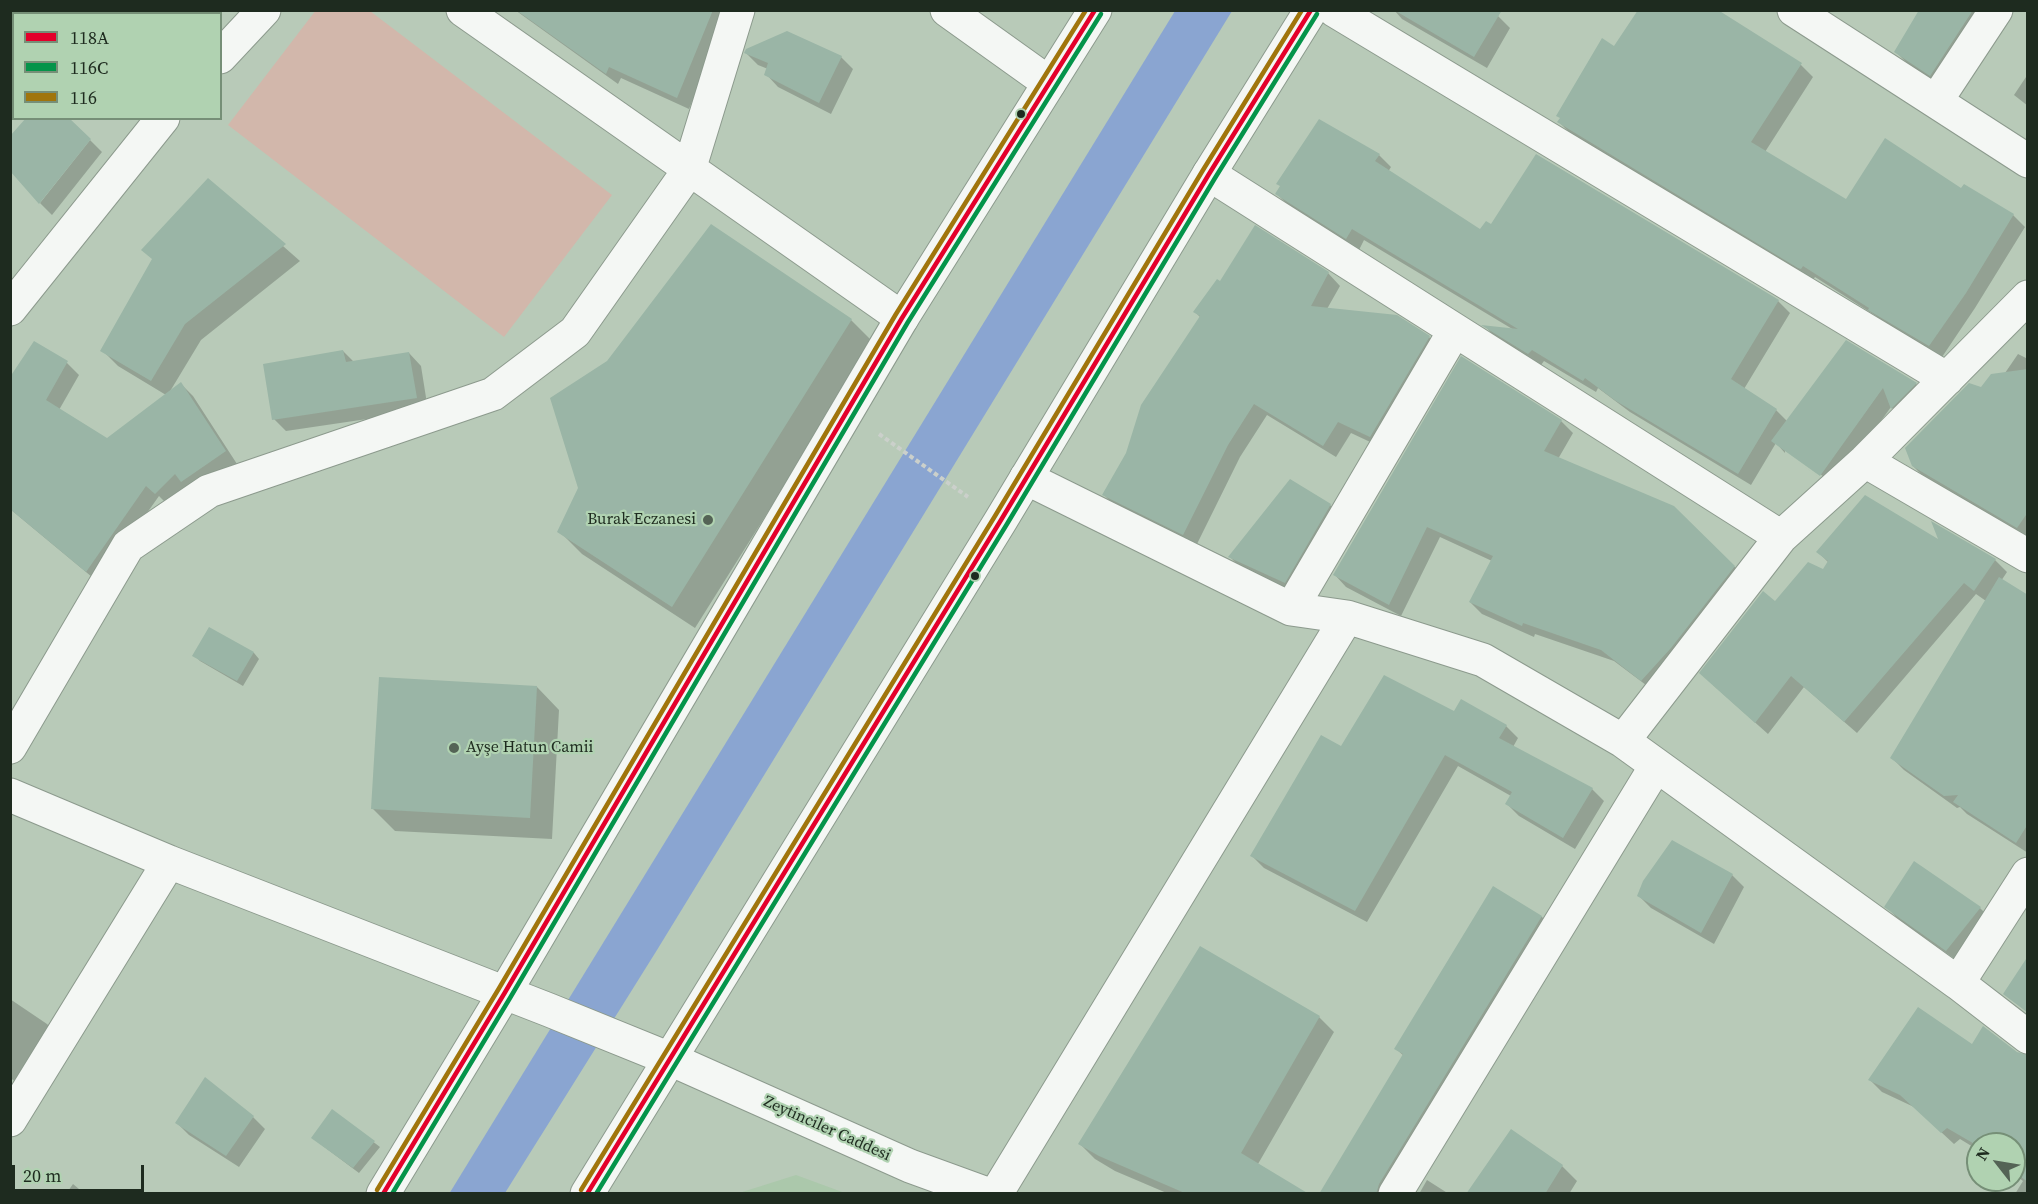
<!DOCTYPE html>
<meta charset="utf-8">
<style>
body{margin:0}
#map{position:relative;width:2038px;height:1204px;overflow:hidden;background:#b8cab8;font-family:"Source Serif 4",serif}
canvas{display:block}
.frame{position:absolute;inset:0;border:12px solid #1e2b1f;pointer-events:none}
.legend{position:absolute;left:12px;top:12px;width:210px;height:108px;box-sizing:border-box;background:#b0d2b1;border:2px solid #768f77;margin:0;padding:8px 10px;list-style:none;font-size:18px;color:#1e2b1f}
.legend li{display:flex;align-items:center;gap:12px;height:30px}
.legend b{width:30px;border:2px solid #768f77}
.north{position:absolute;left:1966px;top:1132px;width:60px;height:60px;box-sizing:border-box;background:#b0d2b1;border:2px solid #768f77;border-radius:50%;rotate:301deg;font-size:16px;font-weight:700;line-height:24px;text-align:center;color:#1e2b1f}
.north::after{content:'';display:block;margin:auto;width:21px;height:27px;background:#546355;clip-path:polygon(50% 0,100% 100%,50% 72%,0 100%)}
.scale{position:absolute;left:12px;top:1165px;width:132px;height:27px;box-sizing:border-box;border:3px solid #1e2b1f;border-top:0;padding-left:8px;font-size:18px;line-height:21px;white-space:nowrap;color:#1e2b1f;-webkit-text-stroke:4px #b0d2b1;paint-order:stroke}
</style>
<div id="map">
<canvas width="2038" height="1204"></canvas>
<div class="frame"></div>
<ul class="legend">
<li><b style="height:8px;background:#e4002b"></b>118A</li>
<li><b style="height:8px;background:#04944a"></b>116C</li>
<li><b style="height:8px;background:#a0750c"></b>116</li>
</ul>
<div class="north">N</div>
<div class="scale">20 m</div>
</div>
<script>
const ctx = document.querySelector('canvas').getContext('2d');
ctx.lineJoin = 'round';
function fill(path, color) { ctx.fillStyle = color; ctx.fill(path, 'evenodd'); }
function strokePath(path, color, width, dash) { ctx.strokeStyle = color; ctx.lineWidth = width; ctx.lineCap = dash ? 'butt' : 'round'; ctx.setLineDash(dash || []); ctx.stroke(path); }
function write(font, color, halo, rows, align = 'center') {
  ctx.font = font + ' "Source Serif 4",serif'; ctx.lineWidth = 4.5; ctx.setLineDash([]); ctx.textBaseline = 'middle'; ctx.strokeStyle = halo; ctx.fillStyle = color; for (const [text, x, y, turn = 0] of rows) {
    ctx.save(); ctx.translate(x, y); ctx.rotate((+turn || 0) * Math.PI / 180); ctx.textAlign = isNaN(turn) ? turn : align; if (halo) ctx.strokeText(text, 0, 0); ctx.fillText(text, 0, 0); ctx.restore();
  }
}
fill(new Path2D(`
 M 796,1175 L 845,1193 L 739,1193 Z`), '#abc8ab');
fill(new Path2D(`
 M 316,10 L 370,11 L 612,195 L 504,337 L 228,125 Z`), '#d2b7ab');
fill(new Path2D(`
 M 1175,11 L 1232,11 L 657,950 L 505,1193 L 449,1194 Z`), '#8aa5d1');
fill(new Path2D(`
 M 515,10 L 735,10 L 715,46 L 689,109 L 621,78 L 618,84 Z
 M 1394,10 L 1501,10 L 1498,16 L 1510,28 L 1487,68 L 1402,19 Z
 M 1920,10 L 1994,10 L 1943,87 L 1908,64 L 1896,52 Z
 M 1615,48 L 1801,65 L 1813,77 L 1765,152 L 1846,201 L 1961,190 L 1964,186 L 2013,215 L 2025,227 L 1975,308 L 1942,357 L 1882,322 L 1876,316 L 1815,277 L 1813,280 L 1571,134 L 1559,122 Z
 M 746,53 L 841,57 L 853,69 L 831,114 L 778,87 L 766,74 L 768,69 L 758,65 Z
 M 2028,74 L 2028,106 L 2014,95 Z
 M 90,140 L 102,152 L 52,215 L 40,203 Z
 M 1379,155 L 1391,167 L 1388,172 L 1481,231 L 1492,226 L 1778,301 L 1790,313 L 1744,389 L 1776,410 L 1788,422 L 1846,342 L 1916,384 L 1927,396 L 1904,420 L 1891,407 L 1833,487 L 1785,453 L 1826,482 L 1827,479 L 1785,449 L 1785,453 L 1776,443 L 1751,485 L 1630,412 L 1598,388 L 1596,392 L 1544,361 L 1541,365 L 1495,337 L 1486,327 L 1514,330 L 1364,240 L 1359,250 L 1289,206 L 1277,194 Z
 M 208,180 L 300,261 L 201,340 L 169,393 L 181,384 L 193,396 L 237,464 L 194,493 L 168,505 L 159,496 L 98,582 L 10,509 L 10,380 L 34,343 L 67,363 L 79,375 L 59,410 L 107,440 L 166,395 L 118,366 L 102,350 Z
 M 1328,273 L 1340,286 L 1327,309 L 1429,337 L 1441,350 L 1383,448 L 1351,433 L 1336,457 L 1267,415 L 1240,457 L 1196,546 L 1116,507 L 1104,495 L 1201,318 L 1195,312 Z
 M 851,320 L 874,343 L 695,628 L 582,554 L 559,531 L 580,488 Z
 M 343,351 L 354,362 L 409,353 L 421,366 L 428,410 L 286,431 L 274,419 Z
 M 2018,354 L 2028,359 L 2028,538 L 1925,478 L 1913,466 L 1982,388 L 2005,373 Z
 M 1561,421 L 1573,433 L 1558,459 L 1673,507 L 1746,578 L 1654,691 L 1614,661 L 1535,634 L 1534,637 L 1482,614 L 1470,602 L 1492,561 L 1440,537 L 1401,616 L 1346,587 L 1335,575 Z
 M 1330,505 L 1342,517 L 1297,594 L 1242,569 L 1230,557 Z
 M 1941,542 L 1995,560 L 2007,572 L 2001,581 L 2028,596 L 2028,853 L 1967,814 L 1960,807 L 1957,808 L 1904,770 L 1892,758 L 1986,601 L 1976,594 L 1857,733 L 1804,687 L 1768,734 L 1713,685 L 1775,604 L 1824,571 L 1829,563 L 1818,552 Z
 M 209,629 L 254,653 L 259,659 L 243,686 L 200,661 L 194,655 Z
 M 537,687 L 559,710 L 552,839 L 395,831 L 373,809 Z
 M 1455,713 L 1506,726 L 1518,738 L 1513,747 L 1592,789 L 1604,801 L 1575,849 L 1519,816 L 1507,804 L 1511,796 L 1458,766 L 1367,922 L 1264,868 L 1252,856 L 1342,748 Z
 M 1732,875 L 1744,887 L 1714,944 L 1651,908 L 1639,896 Z
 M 1493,888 L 1542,917 L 1556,932 L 1397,1194 L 1321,1194 L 1404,1056 L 1396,1049 Z
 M 1886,906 L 1980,908 L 1992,920 L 1959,962 L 1898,919 Z
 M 1200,948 L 1319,1017 L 1334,1032 L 1258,1164 L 1306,1194 L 1169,1194 L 1115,1171 L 1095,1159 L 1080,1144 Z
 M 10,999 L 47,1024 L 59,1036 L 26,1088 L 10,1078 Z
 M 1973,1046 L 2028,1057 L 2028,1194 L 2015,1194 L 2023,1181 L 2014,1174 L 2014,1144 L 1978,1144 L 1978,1150 L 1960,1139 L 1954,1144 L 1914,1107 L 1882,1092 L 1870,1080 Z
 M 333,1111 L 380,1147 L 359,1173 L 319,1143 Z
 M 253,1117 L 265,1129 L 239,1167 L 189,1135 L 177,1123 Z
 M 1562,1166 L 1577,1181 L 1569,1194 L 1468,1194 Z
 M 1427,1180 L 1449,1194 L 1419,1194 Z
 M 73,1184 L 85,1194 L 66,1194 Z`), '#0003');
fill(new Path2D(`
 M 516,10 L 713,10 L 677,98 L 609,67 L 606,74 Z
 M 1394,10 L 1502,10 L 1474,57 Z
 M 1638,10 L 1718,10 L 1802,63 L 1751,142 L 1846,199 L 1885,138 L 1961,188 L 1964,184 L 2014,214 L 1966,293 L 1929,346 L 1868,310 L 1869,308 L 1803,266 L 1801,269 L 1798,268 L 1557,122 L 1560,118 L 1556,116 L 1602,38 L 1614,46 Z
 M 1919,10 L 1973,10 L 1930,76 L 1894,52 Z
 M 787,31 L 842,56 L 819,103 L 764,75 L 768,63 L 744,53 L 746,49 Z
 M 26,118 L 69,118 L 91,139 L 39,204 L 10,171 L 10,136 Z
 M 1319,119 L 1380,154 L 1375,161 L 1480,229 L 1486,221 L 1491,224 L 1536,154 L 1779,300 L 1731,379 L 1777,409 L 1738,474 L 1616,401 L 1585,378 L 1583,381 L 1532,350 L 1528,354 L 1481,325 L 1518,329 L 1352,229 L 1346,239 L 1275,194 L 1280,186 L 1276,184 Z
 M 208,178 L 286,244 L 185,324 L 151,381 L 100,351 L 152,259 L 141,250 Z
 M 711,224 L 852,319 L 672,607 L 557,532 L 578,488 L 550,398 L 607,361 Z
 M 1255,225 L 1329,272 L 1311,306 L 1397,315 L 1430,336 L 1370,437 L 1338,422 L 1323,446 L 1254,404 L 1228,445 L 1183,535 L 1102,495 L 1126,453 L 1141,405 L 1200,316 L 1193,312 L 1217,279 L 1220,281 Z
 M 1846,340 L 1917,383 L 1891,409 L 1883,388 L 1820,476 L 1771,441 Z
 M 34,341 L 68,361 L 46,400 L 107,438 L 181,382 L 226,451 L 181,482 L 175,474 L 155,494 L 146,486 L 86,572 L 10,509 L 10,377 Z
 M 343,350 L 346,362 L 409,352 L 417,398 L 272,420 L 263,364 Z
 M 1461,356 L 1562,420 L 1544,451 L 1674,506 L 1735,566 L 1671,648 L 1641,681 L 1601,650 L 1523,623 L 1522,626 L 1469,602 L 1493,556 L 1427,527 L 1389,605 L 1333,575 Z
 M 2028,369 L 2028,512 L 2017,528 L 1912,466 L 1905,448 L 1969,383 L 1981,387 L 1991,374 Z
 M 1290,479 L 1331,504 L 1285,583 L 1228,557 Z
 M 1865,495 L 1938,539 L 1931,521 L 1996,559 L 1974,591 L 1964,583 L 1844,722 L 1791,676 L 1755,723 L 1699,673 L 1763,591 L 1775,601 L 1808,562 L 1823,569 L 1828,561 L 1816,552 Z
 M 1999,577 L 2028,595 L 2028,824 L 2016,843 L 1953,802 L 1958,795 L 1944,796 L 1890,758 Z
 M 209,627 L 254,652 L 237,681 L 192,656 Z
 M 1384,675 L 1454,711 L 1461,699 L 1507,725 L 1499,738 L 1593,788 L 1563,838 L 1505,804 L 1512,792 L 1445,755 L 1355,911 L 1250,856 L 1321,735 L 1341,746 Z
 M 379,677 L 537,686 L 530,818 L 371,809 Z
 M 1672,840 L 1733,874 L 1701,933 L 1637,896 L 1643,881 Z
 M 1914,861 L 1981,907 L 1946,951 L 1884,907 Z
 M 1493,886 L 1542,916 L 1379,1184 L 1376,1194 L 1319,1194 L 1403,1054 L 1394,1049 Z
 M 1200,946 L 1320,1016 L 1241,1153 L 1309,1194 L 1187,1194 L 1099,1156 L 1078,1144 Z
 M 2028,956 L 2028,1013 L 2003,994 Z
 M 1918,1007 L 1972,1044 L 1983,1026 L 2017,1052 L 2028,1055 L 2028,1182 L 2014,1172 L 2014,1144 L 1978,1144 L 1978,1146 L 1947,1128 L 1941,1133 L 1900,1095 L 1868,1080 Z
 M 205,1077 L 254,1116 L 226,1156 L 175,1123 Z
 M 332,1109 L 375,1141 L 353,1168 L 311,1138 Z
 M 1511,1129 L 1563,1165 L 1545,1194 L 1466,1194 Z`), '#9ab5a6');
const minor = new Path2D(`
 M 40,10 L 43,14
 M 463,10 L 902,318
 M 947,10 L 1049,83
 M 1334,10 L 1947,379
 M 1794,10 L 2028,161
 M 220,57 L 264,10
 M 1936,101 L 1996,10
 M 1209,174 L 1781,537
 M 10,309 L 163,118
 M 1865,461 L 2028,556
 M 1026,478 L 1291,609 L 1347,617 L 1483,660 L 1623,741 L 1958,983 L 2028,1037
 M 1291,609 L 1455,330
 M 1623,741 L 1781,537 L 1865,461 L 2028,297
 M 10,747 L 128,546 L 209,491 L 493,394 L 575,332 L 689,170 L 738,10
 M 10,795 L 169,862 L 549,1010 L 670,1059 L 910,1166 L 987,1194
 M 1958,983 L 2028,874
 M 10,1120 L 169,862
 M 996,1194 L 1347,617
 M 1395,1194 L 1656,766`);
const major = new Path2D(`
 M 383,1194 L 504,994 L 902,318 L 1095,10
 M 587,1194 L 1001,520 L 1209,174 L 1311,10`);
strokePath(minor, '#8c9a8d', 35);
strokePath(major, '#8c9a8d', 35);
strokePath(new Path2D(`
 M 879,434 L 968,497`), '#cbd0cb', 4, [4.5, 3]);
strokePath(minor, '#f4f7f4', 33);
strokePath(major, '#f4f7f4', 33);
strokePath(new Path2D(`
 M 383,1194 L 504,994 L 902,318 L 1095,10
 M 587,1194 L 1001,520 L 1209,174 L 1311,10`), '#e4002b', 4.5);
strokePath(new Path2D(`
 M 392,1194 L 510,998 L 908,322 L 1101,14
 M 596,1194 L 1007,524 L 1215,178 L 1317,14`), '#04944a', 4.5);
strokePath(new Path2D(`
 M 377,1190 L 498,990 L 896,314 L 1086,10
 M 581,1190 L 995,516 L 1203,170 L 1302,10`), '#a0750c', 4.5);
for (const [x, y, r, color] of [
 [1021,114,5,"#1e2b1f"],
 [708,520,6,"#546355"],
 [975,576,5,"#1e2b1f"],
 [454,748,6,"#546355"]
]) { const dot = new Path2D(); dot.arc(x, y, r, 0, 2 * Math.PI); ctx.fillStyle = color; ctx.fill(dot); strokePath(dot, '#b0d2b1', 2); }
write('16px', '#1e2b1f', '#b0d2b1', [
 ["Burak Eczanesi",696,520],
 ["Ayşe Hatun Camii",466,748,"left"]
], 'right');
write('16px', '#1e2b1f', '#b0d2b1', [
 ["Zeytinciler Caddesi",827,1129,24]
]);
</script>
